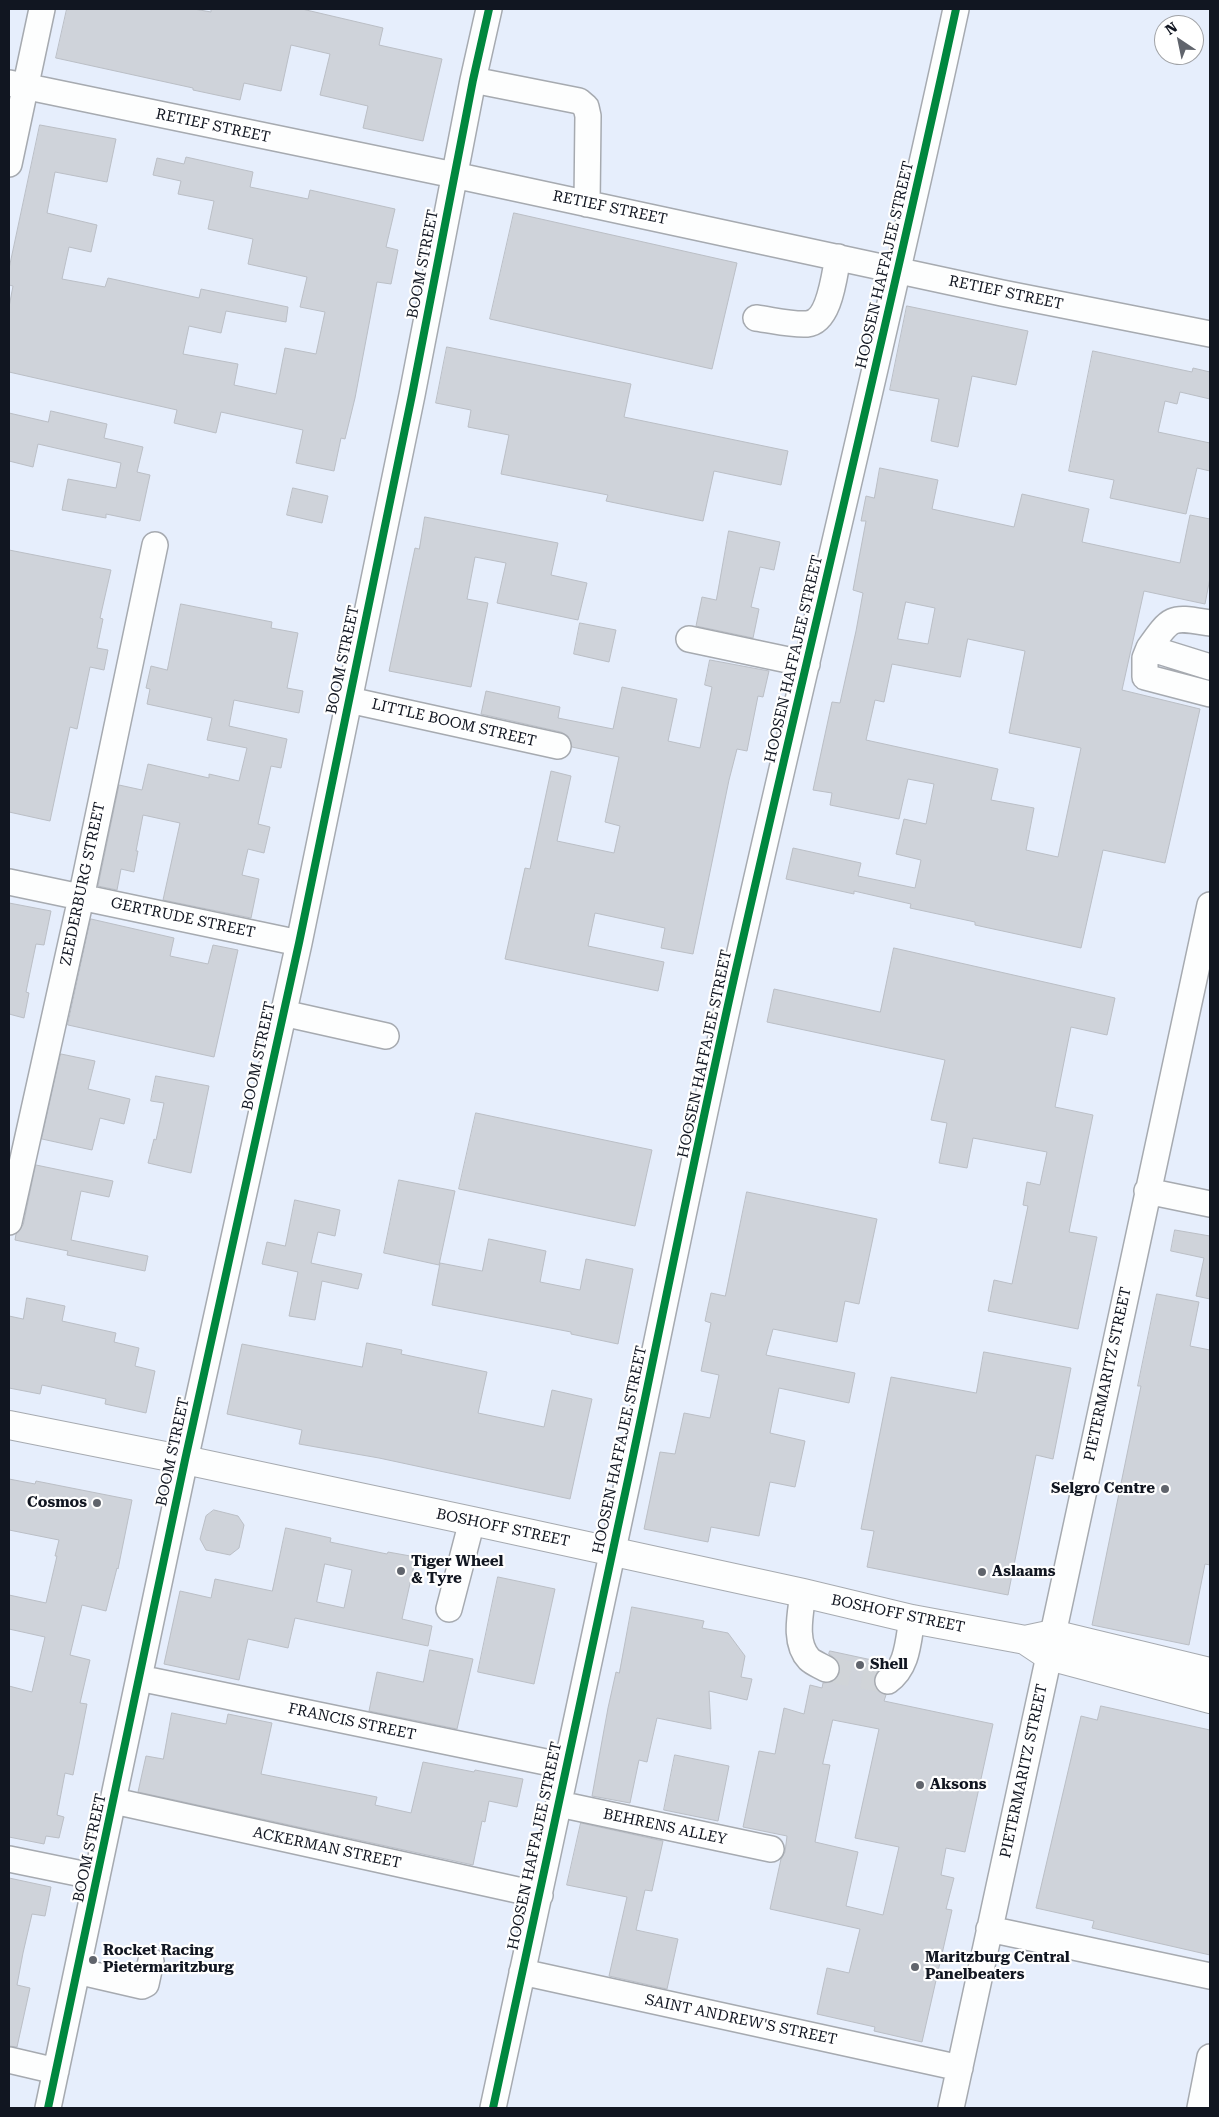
<!DOCTYPE html>
<style>
body{margin:0}
#map{position:relative;width:1219px;height:2117px;overflow:hidden;background:#f2f5f8;font-family:"Roboto Serif",serif}
canvas{display:block}
.frame{position:absolute;inset:0;border:10px solid #111621;pointer-events:none}
.north{position:absolute;left:1154px;top:15px;width:50px;height:50px;box-sizing:border-box;background:#fff;border:1px solid #a0a2a6;border-radius:50%;rotate:326deg;font-size:14px;font-weight:700;line-height:20px;text-align:center;color:#111621}
.north::after{content:'';display:block;margin:auto;width:18px;height:22px;background:#60646c;clip-path:polygon(50% 0,100% 100%,50% 72%,0 100%)}
</style>
<div id="map">
<canvas width="1219" height="2117"></canvas>
<div class="frame"></div>
<div class="north">N</div>
</div>
<script>
const ctx = document.querySelector('canvas').getContext('2d');
ctx.lineJoin = 'round';
function fill(path, color) { ctx.fillStyle = color; ctx.fill(path, 'evenodd'); }
function strokePath(path, color, width, dash) { ctx.strokeStyle = color; ctx.lineWidth = width; ctx.lineCap = dash ? 'butt' : 'round'; ctx.setLineDash(dash || []); ctx.stroke(path); }
function write(font, color, halo, rows, align = 'center') {
  ctx.font = font + ' "Roboto Serif",serif'; ctx.lineWidth = 4.5; ctx.setLineDash([]); ctx.textBaseline = 'middle'; ctx.strokeStyle = halo; ctx.fillStyle = color; for (const [text, x, y, turn = 0] of rows) {
    ctx.save(); ctx.translate(x, y); ctx.rotate((+turn || 0) * Math.PI / 180); ctx.textAlign = isNaN(turn) ? turn : align; if (halo) ctx.strokeText(text, 0, 0); ctx.fillText(text, 0, 0); ctx.restore();
  }
}
fill(new Path2D(`
 M 9,9 L 1210,9 L 1210,2108 L 9,2108 ZM 1164,25 L 1194,25 L 1194,55 L 1164,55 Z`), '#e6eefc');
const building = new Path2D(`
 M 67,9 L 194,9 L 211,12 L 211,9 L 302,9 L 383,28 L 379,45 L 442,59 L 423,141 L 363,128 L 368,106 L 320,95 L 330,54 L 291,45 L 281,91 L 244,83 L 240,100 L 193,90 L 193,88 L 56,58 Z
 M 40,125 L 116,139 L 107,182 L 55,172 L 47,213 L 97,225 L 91,252 L 69,247 L 62,279 L 105,287 L 108,278 L 199,298 L 201,289 L 288,307 L 286,322 L 226,311 L 221,333 L 189,326 L 183,354 L 238,364 L 234,385 L 276,394 L 285,348 L 316,354 L 325,312 L 300,307 L 307,277 L 248,264 L 253,239 L 208,229 L 214,201 L 178,194 L 181,181 L 153,175 L 157,158 L 184,164 L 186,157 L 253,172 L 250,187 L 308,199 L 310,190 L 395,209 L 386,247 L 398,250 L 391,284 L 377,282 L 355,398 L 345,439 L 341,438 L 334,471 L 296,463 L 303,430 L 221,412 L 216,433 L 174,423 L 177,410 L 9,372 L 9,307 L 13,286 L 9,285 L 9,269 Z
 M 514,213 L 737,263 L 712,369 L 490,319 Z
 M 907,306 L 1028,331 L 1016,385 L 972,376 L 958,447 L 931,441 L 939,399 L 890,390 Z
 M 447,347 L 631,384 L 624,417 L 788,451 L 781,485 L 714,471 L 703,521 L 606,501 L 608,495 L 501,474 L 509,435 L 468,427 L 471,410 L 436,403 Z
 M 1093,351 L 1192,372 L 1193,368 L 1210,372 L 1210,399 L 1180,392 L 1177,404 L 1165,401 L 1158,432 L 1210,443 L 1210,471 L 1197,468 L 1186,514 L 1110,498 L 1114,480 L 1069,471 Z
 M 51,411 L 107,424 L 104,438 L 143,447 L 137,472 L 150,475 L 140,521 L 106,514 L 106,518 L 62,510 L 68,479 L 116,488 L 121,463 L 38,444 L 33,467 L 9,461 L 9,413 L 48,422 Z
 M 880,468 L 938,480 L 932,509 L 1014,527 L 1022,494 L 1089,509 L 1082,542 L 1180,563 L 1190,515 L 1210,519 L 1210,578 L 1205,604 L 1144,591 L 1122,690 L 1200,709 L 1165,863 L 1103,850 L 1081,948 L 975,925 L 975,922 L 910,908 L 911,904 L 854,891 L 854,894 L 786,879 L 793,848 L 861,863 L 858,876 L 915,888 L 921,860 L 896,854 L 904,819 L 926,824 L 934,784 L 908,779 L 899,819 L 830,805 L 832,793 L 813,790 L 832,702 L 840,703 L 856,631 L 863,593 L 853,590 L 866,521 L 861,521 L 866,496 L 874,498 ZM 906,602 L 935,608 L 928,644 L 898,639 ZM 968,639 L 1025,651 L 1009,733 L 1081,748 L 1058,857 L 1026,850 L 1034,808 L 991,800 L 998,769 L 866,740 L 875,700 L 884,702 L 892,664 L 960,677 Z
 M 293,488 L 328,496 L 322,523 L 287,515 Z
 M 425,517 L 558,543 L 551,575 L 587,583 L 578,620 L 497,603 L 506,563 L 475,557 L 467,599 L 488,603 L 471,687 L 389,671 L 415,548 L 419,549 Z
 M 729,531 L 780,542 L 774,570 L 760,567 L 751,607 L 759,609 L 753,638 L 696,626 L 702,597 L 716,600 Z
 M 9,550 L 111,570 L 100,618 L 103,619 L 97,648 L 108,650 L 104,670 L 90,667 L 77,729 L 70,727 L 50,821 L 9,812 Z
 M 181,604 L 272,622 L 271,628 L 298,633 L 287,688 L 303,691 L 299,713 L 234,700 L 229,726 L 287,739 L 281,768 L 271,766 L 258,824 L 270,827 L 264,853 L 248,849 L 242,875 L 259,879 L 251,918 L 163,900 L 180,823 L 143,815 L 136,851 L 138,851 L 134,872 L 121,869 L 117,890 L 98,886 L 119,785 L 142,790 L 148,764 L 209,778 L 209,774 L 239,781 L 247,748 L 207,740 L 212,718 L 147,704 L 150,689 L 146,688 L 151,666 L 167,670 Z
 M 580,623 L 616,630 L 609,662 L 574,654 Z
 M 710,660 L 769,671 L 763,697 L 758,696 L 747,751 L 737,749 L 729,780 L 693,954 L 661,948 L 665,928 L 595,913 L 588,946 L 664,962 L 658,991 L 505,959 L 525,868 L 530,869 L 551,771 L 571,776 L 557,841 L 614,853 L 620,826 L 605,822 L 619,757 L 572,747 L 568,736 L 561,732 L 481,714 L 486,691 L 560,707 L 558,718 L 613,729 L 622,687 L 677,699 L 668,741 L 700,748 L 712,687 L 705,685 Z
 M 9,903 L 51,911 L 44,945 L 36,944 L 26,992 L 29,993 L 24,1018 L 9,1014 Z
 M 91,919 L 174,938 L 170,956 L 208,964 L 213,945 L 238,950 L 214,1057 L 68,1025 Z
 M 894,948 L 1115,998 L 1107,1035 L 1071,1027 L 1055,1107 L 1093,1115 L 1069,1232 L 1097,1237 L 1078,1329 L 988,1311 L 994,1280 L 1012,1284 L 1028,1206 L 1023,1205 L 1027,1182 L 1040,1185 L 1047,1152 L 973,1138 L 967,1168 L 939,1163 L 947,1123 L 931,1120 L 945,1060 L 767,1022 L 774,989 L 880,1012 Z
 M 61,1054 L 95,1061 L 88,1089 L 130,1099 L 124,1124 L 100,1118 L 92,1150 L 42,1139 Z
 M 156,1076 L 209,1086 L 191,1173 L 148,1163 L 154,1139 L 156,1140 L 164,1103 L 151,1101 Z
 M 476,1113 L 652,1150 L 635,1226 L 459,1189 Z
 M 36,1165 L 113,1181 L 109,1197 L 81,1191 L 71,1240 L 148,1256 L 145,1271 L 67,1255 L 68,1251 L 15,1240 L 16,1234 L 23,1225 Z
 M 399,1180 L 455,1191 L 439,1265 L 384,1253 Z
 M 747,1192 L 877,1219 L 859,1304 L 845,1301 L 837,1342 L 773,1329 L 766,1355 L 855,1373 L 849,1403 L 779,1388 L 770,1433 L 805,1441 L 795,1487 L 770,1482 L 759,1536 L 711,1527 L 708,1542 L 644,1529 L 660,1452 L 675,1454 L 684,1413 L 710,1418 L 719,1375 L 701,1371 L 711,1323 L 705,1321 L 711,1293 L 725,1296 Z
 M 295,1200 L 340,1210 L 335,1236 L 318,1232 L 311,1263 L 362,1274 L 358,1289 L 322,1281 L 315,1320 L 289,1316 L 298,1272 L 262,1264 L 267,1242 L 285,1246 Z
 M 1175,1230 L 1210,1236 L 1210,1299 L 1196,1296 L 1204,1258 L 1171,1251 Z
 M 489,1239 L 546,1251 L 540,1282 L 580,1290 L 586,1259 L 633,1269 L 618,1344 L 571,1334 L 571,1332 L 432,1305 L 440,1263 L 482,1271 Z
 M 1157,1294 L 1199,1302 L 1190,1346 L 1210,1350 L 1210,1565 L 1205,1564 L 1189,1645 L 1092,1625 L 1141,1386 L 1138,1386 Z
 M 27,1298 L 65,1306 L 62,1321 L 116,1333 L 114,1342 L 139,1348 L 135,1366 L 155,1371 L 146,1413 L 105,1404 L 106,1399 L 42,1385 L 40,1394 L 9,1388 L 9,1316 L 23,1319 Z
 M 367,1343 L 402,1350 L 401,1354 L 487,1372 L 478,1413 L 544,1427 L 552,1390 L 592,1399 L 570,1499 L 379,1458 L 299,1444 L 302,1430 L 227,1414 L 242,1344 L 362,1367 Z
 M 984,1352 L 1071,1368 L 1053,1459 L 1036,1455 L 1008,1595 L 867,1567 L 874,1531 L 861,1529 L 891,1377 L 976,1393 Z
 M 9,1479 L 35,1484 L 36,1481 L 132,1500 L 118,1569 L 117,1568 L 106,1611 L 82,1605 L 70,1655 L 90,1660 L 80,1703 L 87,1704 L 73,1775 L 65,1773 L 57,1815 L 64,1817 L 59,1838 L 46,1836 L 44,1844 L 9,1837 L 9,1686 L 32,1692 L 45,1637 L 9,1629 L 9,1595 L 46,1603 L 57,1556 L 55,1556 L 59,1540 L 9,1530 Z
 M 214,1510 L 238,1516 L 244,1525 L 239,1548 L 230,1555 L 206,1550 L 200,1539 L 206,1516 Z
 M 286,1528 L 331,1538 L 330,1542 L 387,1554 L 388,1552 L 416,1557 L 402,1619 L 432,1626 L 428,1646 L 295,1618 L 288,1648 L 248,1639 L 239,1680 L 164,1664 L 180,1591 L 211,1598 L 215,1579 L 272,1591 ZM 325,1564 L 352,1570 L 344,1608 L 317,1602 Z
 M 498,1577 L 555,1589 L 534,1684 L 478,1672 Z
 M 632,1607 L 704,1621 L 702,1628 L 728,1633 L 745,1656 L 741,1677 L 752,1679 L 747,1700 L 709,1691 L 711,1729 L 657,1718 L 647,1762 L 639,1760 L 630,1803 L 592,1796 L 608,1708 L 616,1672 L 619,1673 Z
 M 430,1650 L 473,1659 L 457,1729 L 369,1711 L 377,1672 L 423,1682 Z
 M 830,1651 L 886,1663 L 875,1676 L 874,1683 L 878,1691 L 886,1695 L 884,1701 L 993,1724 L 965,1852 L 946,1848 L 941,1875 L 954,1878 L 946,1909 L 952,1910 L 922,2042 L 874,2031 L 875,2027 L 817,2014 L 827,1968 L 849,1973 L 860,1929 L 770,1909 L 781,1859 L 785,1852 L 787,1836 L 743,1827 L 759,1751 L 775,1754 L 784,1708 L 804,1714 L 810,1685 L 822,1688 L 823,1683 L 833,1682 L 838,1676 L 840,1669 L 839,1662 L 829,1654 ZM 833,1720 L 879,1729 L 855,1838 L 899,1847 L 883,1915 L 846,1906 L 858,1852 L 815,1842 L 830,1765 L 823,1764 Z
 M 1101,1706 L 1210,1730 L 1210,1955 L 1092,1928 L 1094,1921 L 1036,1908 L 1081,1716 L 1097,1720 Z
 M 172,1713 L 226,1724 L 228,1714 L 272,1723 L 261,1774 L 377,1797 L 375,1805 L 411,1813 L 423,1762 L 474,1772 L 475,1770 L 523,1779 L 517,1807 L 489,1801 L 485,1822 L 482,1821 L 473,1865 L 138,1792 L 146,1756 L 163,1759 Z
 M 675,1755 L 729,1766 L 718,1821 L 664,1810 Z
 M 581,1823 L 663,1841 L 652,1891 L 645,1890 L 636,1930 L 678,1939 L 667,1989 L 609,1976 L 627,1897 L 567,1885 Z
 M 9,1878 L 51,1887 L 45,1916 L 32,1914 L 23,1953 L 17,1985 L 30,1988 L 17,2047 L 9,2046 Z`);
fill(building, '#cfd3da');
strokePath(building, '#bbbfc6', 1);
strokePath(new Path2D(`
 M 826,1669 L 888,1681`), '#d0d4d8', 25, [25, 12]);
const minor = new Path2D(`
 M 473,80 L 579,101 L 586,107 L 588,116 L 587,204
 M 9,83 L 454,175 L 1002,293 L 1210,334
 M 9,164 L 42,9
 M 756,318 C 772,320 791,325 807,324 C 830,322 834,276 838,257
 M 1210,623 C 1172,617 1172,615 1149,648 L 1210,667
 M 689,639 L 807,664
 M 1149,648 L 1145,658 L 1145,677 L 1210,694
 M 349,700 L 558,746
 M 9,882 L 299,943
 M 283,1013 L 386,1036
 M 1147,1191 L 1210,1204
 M 9,1222 L 81,898 L 155,545
 M 803,1593 C 801,1612 793,1642 809,1659 C 813,1663 821,1666 826,1669
 M 449,1609 L 472,1521
 M 1053,1634 L 1210,905
 M 139,1678 L 565,1766
 M 888,1681 C 908,1667 908,1641 912,1619
 M 114,1801 L 540,1895
 M 559,1804 L 771,1849
 M 9,1859 L 97,1877
 M 989,1929 L 1210,1976
 M 77,1971 L 142,1986 L 146,1984 L 151,1961
 M 522,1972 L 960,2068
 M 9,2060 L 56,2071
 M 48,2108 L 185,1460 L 299,943 L 412,395 L 473,80 L 489,9
 M 493,2108 C 538,1897 585,1686 629,1475 C 664,1309 697,1143 734,978 C 807,655 886,333 956,9
 M 951,2108 L 1049,1656
 M 1200,2108 L 1210,2057`);
const major = new Path2D(`
 M 9,1425 L 185,1460 L 472,1521 L 803,1593 L 912,1619 L 1020,1639 L 1025,1640 L 1049,1656 L 1210,1699
 M 1025,1640 L 1053,1634 L 1210,1672`);
strokePath(minor, '#a6aab0', 28);
strokePath(major, '#a6aab0', 30);
strokePath(minor, '#fdfefe', 25);
strokePath(major, '#fdfefe', 28);
strokePath(new Path2D(`
 M 48,2108 L 185,1460 L 299,943 L 412,395 L 473,80 L 489,9
 M 493,2108 C 538,1897 585,1686 629,1475 C 664,1309 697,1143 734,978 C 807,655 886,333 956,9`), '#00873e', 8);
for (const [x, y, r, color] of [
 [1165,1489,5,"#60646c"],
 [97,1503,5,"#60646c"],
 [401,1571,5,"#60646c"],
 [982,1572,5,"#60646c"],
 [860,1665,5,"#60646c"],
 [920,1785,5,"#60646c"],
 [93,1960,5,"#60646c"],
 [915,1967,5,"#60646c"]
]) { const dot = new Path2D(); dot.arc(x, y, r, 0, 2 * Math.PI); ctx.fillStyle = color; ctx.fill(dot); strokePath(dot, '#fff', 2); }
write('15px', '#111621', '#fff', [
 ["RETIEF STREET",213,126,12],
 ["RETIEF STREET",610,208,12],
 ["BOOM STREET",423,264,-79],
 ["HOOSEN HAFFAJEE STREET",885,265,-77],
 ["RETIEF STREET",1006,293,12],
 ["HOOSEN HAFFAJEE STREET",794,659,-77],
 ["BOOM STREET",343,660,-78],
 ["LITTLE BOOM STREET",454,723,13],
 ["ZEEDERBURG STREET",83,884,-78],
 ["GERTRUDE STREET",183,918,12],
 ["HOOSEN HAFFAJEE STREET",705,1054,-78],
 ["BOOM STREET",259,1056,-78],
 ["PIETERMARITZ STREET",1108,1374,-78],
 ["HOOSEN HAFFAJEE STREET",620,1450,-78],
 ["BOOM STREET",173,1452,-78],
 ["BOSHOFF STREET",503,1528,12],
 ["BOSHOFF STREET",898,1614,12],
 ["FRANCIS STREET",352,1722,12],
 ["PIETERMARITZ STREET",1024,1771,-78],
 ["BEHRENS ALLEY",665,1827,12],
 ["HOOSEN HAFFAJEE STREET",535,1846,-78],
 ["BOOM STREET",90,1848,-78],
 ["ACKERMAN STREET",327,1848,12],
 ["SAINT ANDREW'S STREET",741,2020,12]
]);
write('bold 15px', '#111621', '#fff', [
 ["Selgro Centre",1155,1489,"right"],
 ["Cosmos",87,1503,"right"],
 ["Tiger Wheel",411,1562],
 ["& Tyre",411,1579],
 ["Aslaams",992,1572],
 ["Shell",870,1665],
 ["Aksons",930,1785],
 ["Rocket Racing",103,1951],
 ["Pietermaritzburg",103,1968],
 ["Maritzburg Central",925,1958],
 ["Panelbeaters",925,1975]
], 'left');
</script>
